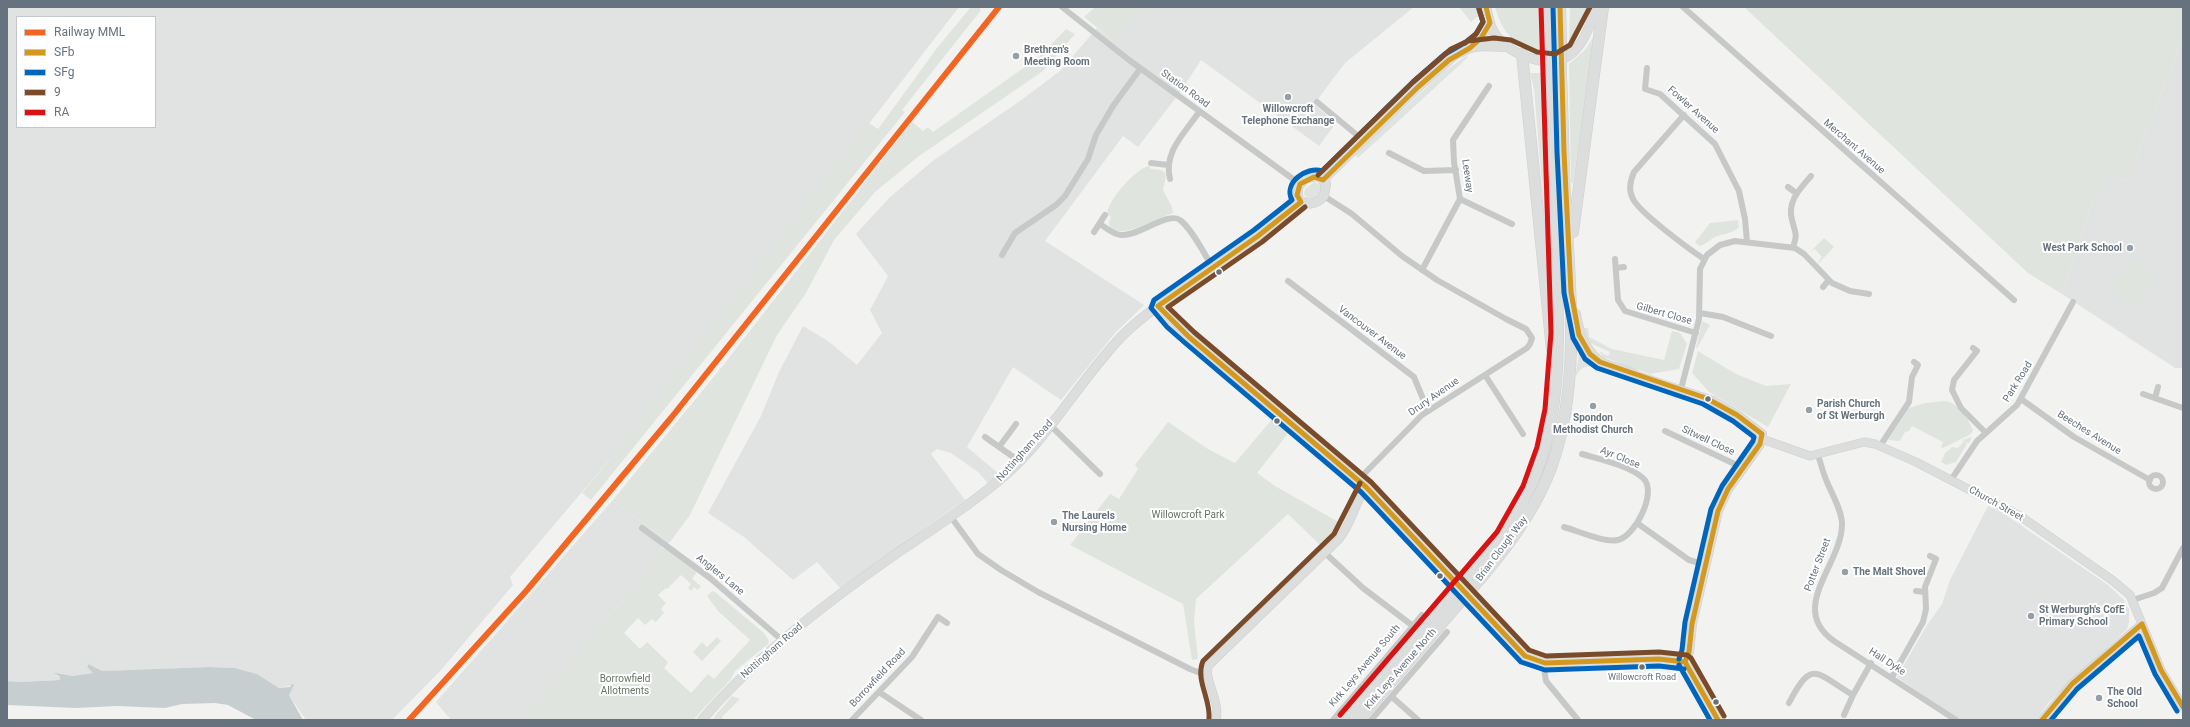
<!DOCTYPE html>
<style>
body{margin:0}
#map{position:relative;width:2190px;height:727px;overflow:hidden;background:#f2f2f1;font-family:Roboto,sans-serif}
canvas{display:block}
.frame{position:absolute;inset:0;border:8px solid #66727d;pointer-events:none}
.legend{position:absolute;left:16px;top:16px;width:140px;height:112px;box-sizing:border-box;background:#fff;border:1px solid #c2c7cb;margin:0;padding:5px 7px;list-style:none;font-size:12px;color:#66727d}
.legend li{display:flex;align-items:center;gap:8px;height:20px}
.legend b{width:20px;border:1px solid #c2c7cb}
</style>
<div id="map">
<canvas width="2190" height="727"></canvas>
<div class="frame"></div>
<ul class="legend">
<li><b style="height:5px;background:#f26522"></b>Railway MML</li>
<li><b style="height:5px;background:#d3991f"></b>SFb</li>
<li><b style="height:5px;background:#0065bd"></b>SFg</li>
<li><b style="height:5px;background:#7a4b2a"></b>9</li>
<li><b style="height:5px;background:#d81313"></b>RA</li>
</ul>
</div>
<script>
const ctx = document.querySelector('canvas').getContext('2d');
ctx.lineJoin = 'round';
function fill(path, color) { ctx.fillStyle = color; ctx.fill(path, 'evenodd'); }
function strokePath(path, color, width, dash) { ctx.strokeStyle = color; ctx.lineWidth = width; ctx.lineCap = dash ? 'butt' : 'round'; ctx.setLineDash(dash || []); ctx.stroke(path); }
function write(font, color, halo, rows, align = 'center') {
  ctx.font = font + ' Roboto,sans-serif'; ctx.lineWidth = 4; ctx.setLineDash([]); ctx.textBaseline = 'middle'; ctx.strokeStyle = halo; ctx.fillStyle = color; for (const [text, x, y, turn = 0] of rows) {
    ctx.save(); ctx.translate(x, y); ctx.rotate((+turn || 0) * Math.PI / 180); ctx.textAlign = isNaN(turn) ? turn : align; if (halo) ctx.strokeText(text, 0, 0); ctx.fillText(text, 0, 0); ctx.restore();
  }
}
fill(new Path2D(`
 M 7,7 L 959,7 L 615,453 L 510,577 L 513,585 L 441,670 L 392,720 L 306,720 L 289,695 L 294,685 L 279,688 L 257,674 L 235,668 L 209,667 L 102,671 L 90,664 L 87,667 L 93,673 L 75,676 L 54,675 L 60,677 L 60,680 L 21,682 L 7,681 ZM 17,17 L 155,17 L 155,127 L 17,127 Z
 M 1143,7 L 1414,7 L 1345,63 L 1314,104 L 1336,123 L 1319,146 L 1201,60 L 1181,91 L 1138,147 L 1123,136 L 1045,241 L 1144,305 L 1115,333 L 1061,400 L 1013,367 L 967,447 L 999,474 L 988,483 L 978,472 L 951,453 L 937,449 L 931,454 L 965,500 L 840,588 L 817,562 L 793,580 L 744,537 L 708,513 L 761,416 L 779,372 L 803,326 L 828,341 L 857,365 L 882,333 L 870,310 L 888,276 L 856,234 L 890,197 L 934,160 L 1020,101 L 1060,71 L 1097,28 L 1112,39 Z
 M 2183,38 L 2183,368 L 2175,368 L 2062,294 L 2093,201 L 2100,194 L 2109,173 L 2127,181 Z
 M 612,501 L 670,542 L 661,548 L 650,569 L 593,634 L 570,665 L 519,720 L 451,720 L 436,702 Z
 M 1988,506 L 2003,513 L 2108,585 L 2123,599 L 2129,609 L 2129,622 L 2127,629 L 2049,702 L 2036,720 L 1959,720 L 1897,677 L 1927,625 L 1942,604 L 1950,580 Z`), '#e1e2e2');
fill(new Path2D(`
 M 971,7 L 979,7 L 981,10 L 902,110 L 905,112 L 591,500 L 582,493 L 615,453 L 869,123 L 878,129 L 937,48 Z
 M 1095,7 L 1143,7 L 1112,39 L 1084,17 Z
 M 1459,7 L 1479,7 L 1481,14 L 1471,22 Z
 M 1495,7 L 1543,7 L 1544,50 C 1515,50 1502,32 1495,7 Z
 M 1570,7 L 1589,7 L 1575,38 L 1569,44 Z
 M 1744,7 L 2183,7 L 2183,38 L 2127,181 L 2109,174 L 2100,194 L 2093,201 L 2062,294 L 2028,273 Z
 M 1066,29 L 1075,34 L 1043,71 L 919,156 L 875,192 L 834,240 L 806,293 L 777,335 L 690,515 L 670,542 L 612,501 L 721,368 L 912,122 L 923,131 L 928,127 L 933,132 L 1039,57 Z
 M 1594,36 L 1573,183 L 1571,183 L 1569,64 L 1585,50 Z
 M 1466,56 L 1468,57 L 1464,61 L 1358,158 L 1355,154 L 1442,73 Z
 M 1530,73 L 1543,73 L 1544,75 L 1551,290 L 1534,89 Z
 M 1149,166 L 1151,169 C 1171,170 1166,175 1163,190 L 1172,207 L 1173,213 C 1163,216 1110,246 1109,222 L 1111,217 L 1107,214 C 1108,200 1136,168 1149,166 Z
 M 1314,182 L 1321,185 L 1321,192 L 1315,198 L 1307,198 L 1304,194 L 1305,189 Z
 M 1738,220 L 1739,227 C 1733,234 1723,233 1715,237 C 1709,240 1706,245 1699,246 L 1695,242 L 1710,223 Z
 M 1824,238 L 1834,247 L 1819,263 L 1818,262 L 1822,257 L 1815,249 L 1810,252 Z
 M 2136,260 L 2158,284 L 2132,308 L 2110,285 Z
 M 1702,321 L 1710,325 L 1697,348 L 1696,348 Z
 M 1584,328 L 1588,328 L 1589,337 L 1612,349 L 1664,360 L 1672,331 L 1680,333 L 1687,344 L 1679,369 L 1650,374 L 1603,357 L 1599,351 L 1608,356 L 1610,352 L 1590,343 Z
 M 1698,351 L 1736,374 L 1766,386 L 1791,384 L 1768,427 L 1709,392 L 1692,373 Z
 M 1579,352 L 1599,367 C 1587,365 1579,367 1575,379 Z
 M 1945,401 C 1959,403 1968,419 1973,430 L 1971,434 L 1943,448 L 1941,447 L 1943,442 L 1912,426 L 1909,431 L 1905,432 L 1900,441 L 1888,440 L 1909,408 L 1925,403 Z
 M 1274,417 L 1290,431 L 1257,473 L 1275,486 L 1342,524 L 1322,547 L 1288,514 L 1196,599 L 1194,622 L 1198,659 L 1192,660 L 1183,604 L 1070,545 L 1110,494 L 1119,499 L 1138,469 L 1135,465 L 1168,422 L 1208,449 L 1235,463 Z
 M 1972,437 L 1969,443 L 1965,443 L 1967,444 L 1956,462 L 1946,465 L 1941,462 L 1945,453 L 1952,447 L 1958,448 L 1964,441 L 1962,440 Z
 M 661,548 L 666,549 L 697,572 L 692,579 L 701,586 L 698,590 L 694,587 L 691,591 L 688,588 L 691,584 L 681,575 L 667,589 L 666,588 L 658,595 L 666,603 L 661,609 L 664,613 L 656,622 L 652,619 L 645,625 L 638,618 L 624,633 L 640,649 L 647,642 L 668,662 L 664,668 L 691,693 L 708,674 L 714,679 L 750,640 L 718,611 L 707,596 L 712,591 L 715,592 L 764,633 L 769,641 L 768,644 L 735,671 L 731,679 L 693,720 L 519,720 L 570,665 L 593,634 L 650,569 Z
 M 717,637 L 721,641 L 702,661 L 693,652 L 702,642 L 707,647 Z
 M 732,696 L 740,699 L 722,717 L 724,720 L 713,720 L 715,716 Z`), '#e0e4df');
fill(new Path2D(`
 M 89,664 L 102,671 L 209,667 L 235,668 L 257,674 L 279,688 L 290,687 L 292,684 L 294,685 L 289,695 L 303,720 L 256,720 L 228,705 L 215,703 L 182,704 L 165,708 L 117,706 L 76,708 L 7,705 L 7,681 L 21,682 L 60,680 L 60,677 L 54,673 L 73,676 L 93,673 L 87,667 Z`), '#c7ced0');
const secondary = new Path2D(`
 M 1762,439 L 1810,456 L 1864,442 L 1875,444 L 1916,462 L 2020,516 L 2112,580 L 2130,595 L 2161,670 L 2183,707
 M 1216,720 C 1221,701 1202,677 1209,665 L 1339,539 C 1352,523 1355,503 1366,487
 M 2042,720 L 2072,684 L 2142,624`);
const primary = new Path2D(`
 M 1486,7 C 1489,18 1490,29 1498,38 C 1512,55 1548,69 1568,56 C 1584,46 1590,23 1598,7
 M 1470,48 L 1481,38 L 1490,23
 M 1316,176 L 1321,178 L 1326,184 L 1324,196 C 1317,204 1306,207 1298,198 L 1298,187 L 1305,179 Z
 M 1323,180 L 1418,87 L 1455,55 L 1470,48 L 1481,46 L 1509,47
 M 1158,306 L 1172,322 L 1189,337 L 1366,487 L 1525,656 L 1545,663 L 1659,659 L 1685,662
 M 1634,375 L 1713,401 L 1737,415 L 1762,434 L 1760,444 L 1728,489 L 1718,511 L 1692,624 L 1689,652 L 1685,662
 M 1685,662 L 1702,694 L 1718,720
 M 702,720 C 755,657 826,603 893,556 C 928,532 965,509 997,482 C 1047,442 1078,382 1122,336 C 1146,312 1177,293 1205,274 C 1238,251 1270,227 1301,202`);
const highway = new Path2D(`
 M 1548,7 L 1549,44
 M 1560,7 L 1561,43
 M 1522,54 L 1552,350
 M 1573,232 L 1603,7
 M 1575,314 C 1578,334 1585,356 1605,365 C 1615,369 1625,370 1634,375
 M 1478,566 C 1506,533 1528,499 1542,457 C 1563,390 1558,317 1556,247 C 1553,190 1551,134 1550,78
 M 1486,572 C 1513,540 1538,505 1552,465 C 1581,384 1570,282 1565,198 C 1563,158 1563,117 1561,77
 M 1345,720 L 1439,611
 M 1358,720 L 1447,617`);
strokePath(secondary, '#cfd0d0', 9);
strokePath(primary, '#cecfcf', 10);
strokePath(highway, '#cfcfcf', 12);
strokePath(new Path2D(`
 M 1062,7 L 1129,60 L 1300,184
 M 1683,7 L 2014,300
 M 1647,68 L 1645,89 L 1660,94 L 1715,144 L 1739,191 L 1745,219 L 1747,242
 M 1317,102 L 1363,140
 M 1684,115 L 1634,172 C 1630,181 1628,190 1633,199 C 1640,213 1689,249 1704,259
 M 1389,153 L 1424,171 L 1456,170
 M 1151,163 L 1168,165
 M 1170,179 C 1163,152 1185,133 1199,112
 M 1788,187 L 1796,193
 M 1324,196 L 1352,214 L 1402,256 L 1437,280 L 1506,319 L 1526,329 L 1532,338 L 1530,344 L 1527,348 L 1422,415 L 1358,480
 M 1460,199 L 1512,224
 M 1100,224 C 1106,228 1114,235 1121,235 C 1137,237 1169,211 1180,220 C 1192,229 1205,255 1213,268
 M 1094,232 L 1105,215
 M 1793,247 C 1798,233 1795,233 1792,220 C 1787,201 1800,189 1811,176
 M 1002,255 L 1015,233 L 1056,205 L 1065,196 L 1088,159 L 1096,135 L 1113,106 L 1140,69
 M 1615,259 L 1618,300 L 1625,311 L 1696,333
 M 1616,268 L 1624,267
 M 1422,270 L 1460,199 L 1454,162 L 1453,140 L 1489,86
 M 1288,281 L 1414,377 L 1428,411
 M 1823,287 L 1828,281
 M 1700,313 L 1723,317 L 1771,336
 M 1973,348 L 1977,351 L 1954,380 L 1952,390 L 1961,408 L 1985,432
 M 1485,375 L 1523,434
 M 1681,389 L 1699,319 L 1700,269 L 1707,255 L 1720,245 L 1735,241 L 1795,248 L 1804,254 L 1832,283 L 1850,291 L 1869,294
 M 2143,394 L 2183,408
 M 2155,398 L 2158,387
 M 2021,399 L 2074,437 L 2150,480
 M 1050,425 L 1100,474
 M 1665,431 L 1743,468
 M 985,437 L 1019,461
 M 1880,446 L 1909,402 L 1912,377 L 1918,365 L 1914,362
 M 999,447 L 1016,424
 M 1818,455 C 1821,464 1823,473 1827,482 C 1832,494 1842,511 1842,524 C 1842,565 1787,608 1834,641 L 1956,720
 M2149 482a7 7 0 1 1 14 0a7 7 0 1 1-14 0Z
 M 1951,480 L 1977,441 L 2017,405 L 2073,302
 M 951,517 L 978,554 L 1001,570 L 1038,592 L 1190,669 L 1206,675
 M 1637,523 L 1689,560 L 1706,565
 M 1564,527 C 1578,531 1605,543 1618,540 C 1635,536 1657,493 1644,479 C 1631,466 1599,459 1582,454
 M 642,528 L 710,578 L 782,640
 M 1325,553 L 1363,588 L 1413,626 L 1333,720
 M 1916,591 L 1925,592
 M 2133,600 L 2154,593 L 2162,588 L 2183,548
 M 1413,626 L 1422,615
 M 1543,663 L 1546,681 L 1578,720
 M 1892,677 L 1923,622 L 1926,609 L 1925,587 L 1936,559 L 1930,556
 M 879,692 L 921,720
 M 1392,697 L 1418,720
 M 1789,703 C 1812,658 1816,673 1853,695 L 1871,663
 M 1844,715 L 1853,695
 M 852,720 L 912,657 L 938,617 L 947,623
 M 1371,720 L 1447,632`), '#c7c8c8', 6);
strokePath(secondary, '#dcdddd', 8);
strokePath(primary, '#dcdddd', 9);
strokePath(highway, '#dcdddd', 11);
const highwayBridge = new Path2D(`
 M 1561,43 L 1561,77
 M 1549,44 L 1550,78
 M 1439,611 L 1478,566
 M 1447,617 L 1486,572`);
strokePath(highwayBridge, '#cfcfcf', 12, []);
strokePath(highwayBridge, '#dcdddd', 11);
strokePath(new Path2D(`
 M 1486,7 L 1490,23 L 1481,38 L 1470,48 L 1449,60 L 1418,87 L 1323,180 L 1314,177 L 1300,184 L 1297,195 L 1301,202 L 1258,236 L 1158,306 L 1189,337 L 1366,487 L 1525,656 L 1545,663 L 1659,659 L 1685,662
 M 1560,7 L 1564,152 L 1571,292 L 1579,335 L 1590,354 L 1600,362 L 1706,398 L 1737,415 L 1762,434 L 1760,444 L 1728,489 L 1718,511 L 1692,624 L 1689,652 L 1685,662
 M 1685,662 L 1718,720
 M 2042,720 L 2072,684 L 2142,624 L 2161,670 L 2183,707`), '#d3991f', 5);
strokePath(new Path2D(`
 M 1553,7 L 1557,152 L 1564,293 L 1573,338 L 1585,359 L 1597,368 L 1703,404 L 1733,421 L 1754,437 L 1753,441 L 1722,486 L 1711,509 L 1685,622 L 1682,650 L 1679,659
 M 1479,9 L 1483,22 L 1476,34 L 1466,42 L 1445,54 L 1413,82 L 1322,171 C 1306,166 1283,183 1292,200 L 1254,230 L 1154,300 L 1151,308 L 1167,327 L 1184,342 L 1361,492 L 1521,662 L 1545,670 L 1659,666 L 1684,669
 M 1679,665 L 1710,720
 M 2051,720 L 2077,689 L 2139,636 L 2155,674 L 2177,711`), '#0065bd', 5);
strokePath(new Path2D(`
 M 1465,43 L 1476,34 L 1483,22 L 1479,9
 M 1318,175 L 1413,82 L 1451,49 L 1468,41 L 1494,38 L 1511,40 L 1537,52 L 1555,54 L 1570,45 L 1590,7
 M 1305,207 L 1262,242 L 1168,307 L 1194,332 L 1371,482 L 1529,650 L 1546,656 L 1659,652 L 1687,655 L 1691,658 L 1724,716
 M 1209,719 C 1211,699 1195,680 1203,661 L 1334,534 L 1360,483`), '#7a4b2a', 5);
strokePath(new Path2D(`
 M 1340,715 L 1497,532 L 1523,486 L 1537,447 L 1545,409 L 1551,333 L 1541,7`), '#d81313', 5);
strokePath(new Path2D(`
 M 409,720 L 527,590 L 671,418 L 999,7`), '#f26522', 6);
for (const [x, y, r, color] of [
 [1016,56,4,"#979fa6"],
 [1288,97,4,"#979fa6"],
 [2130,248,4,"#979fa6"],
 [1219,272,3.5,"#66727d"],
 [1708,399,3.5,"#66727d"],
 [1593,406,4,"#979fa6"],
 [1809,410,4,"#979fa6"],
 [1277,421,3.5,"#66727d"],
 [1054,522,4,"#979fa6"],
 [1845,572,4,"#979fa6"],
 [1440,576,3.5,"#66727d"],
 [2031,616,4,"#979fa6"],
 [1642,667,3.5,"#66727d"],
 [2099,698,4,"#979fa6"],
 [1716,702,3.5,"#66727d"]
]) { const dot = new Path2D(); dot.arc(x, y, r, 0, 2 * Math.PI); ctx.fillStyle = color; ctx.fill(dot); strokePath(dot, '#fff', 1.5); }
write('9px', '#66727d', '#fff', [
 ["Willowcroft Road",1642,678]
]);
write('bold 10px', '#66727d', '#fff', [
 ["Brethren's",1024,50],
 ["Meeting Room",1024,62],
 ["Willowcroft",1288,109,"center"],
 ["Telephone Exchange",1288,121,"center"],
 ["West Park School",2122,248,"right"],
 ["Parish Church",1817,404],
 ["of St Werburgh",1817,416],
 ["Spondon",1593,418,"center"],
 ["Methodist Church",1593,430,"center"],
 ["The Laurels",1062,516],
 ["Nursing Home",1062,528],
 ["The Malt Shovel",1853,572],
 ["St Werburgh's CofE",2039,610],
 ["Primary School",2039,622],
 ["The Old",2107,692],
 ["School",2107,704]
], 'left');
write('10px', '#66727d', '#fff', [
 ["Station Road",1185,89,36],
 ["Fowler Avenue",1693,110,42],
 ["Merchant Avenue",1854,147,41],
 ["Leeway",1467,176,82],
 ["Gilbert Close",1664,314,16],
 ["Vancouver Avenue",1372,333,37],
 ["Park Road",2018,382,-58],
 ["Drury Avenue",1434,397,-35],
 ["Beeches Avenue",2089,433,32],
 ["Sitwell Close",1708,441,25],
 ["Nottingham Road",1025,451,-48],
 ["Ayr Close",1620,458,22],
 ["Church Street",1996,504,29],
 ["Brian Clough Way",1502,549,-53],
 ["Potter Street",1818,565,-69],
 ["Anglers Lane",720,575,39],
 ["Nottingham Road",772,651,-41],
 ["Hall Dyke",1887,662,33],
 ["Kirk Leys Avenue South",1365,666,-50],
 ["Kirk Leys Avenue North",1401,669,-49],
 ["Borrowfield Road",878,678,-47]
]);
write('10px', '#677564', '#fff', [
 ["Willowcroft Park",1188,515],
 ["Borrowfield",625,679],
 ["Allotments",625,691]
]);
</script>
